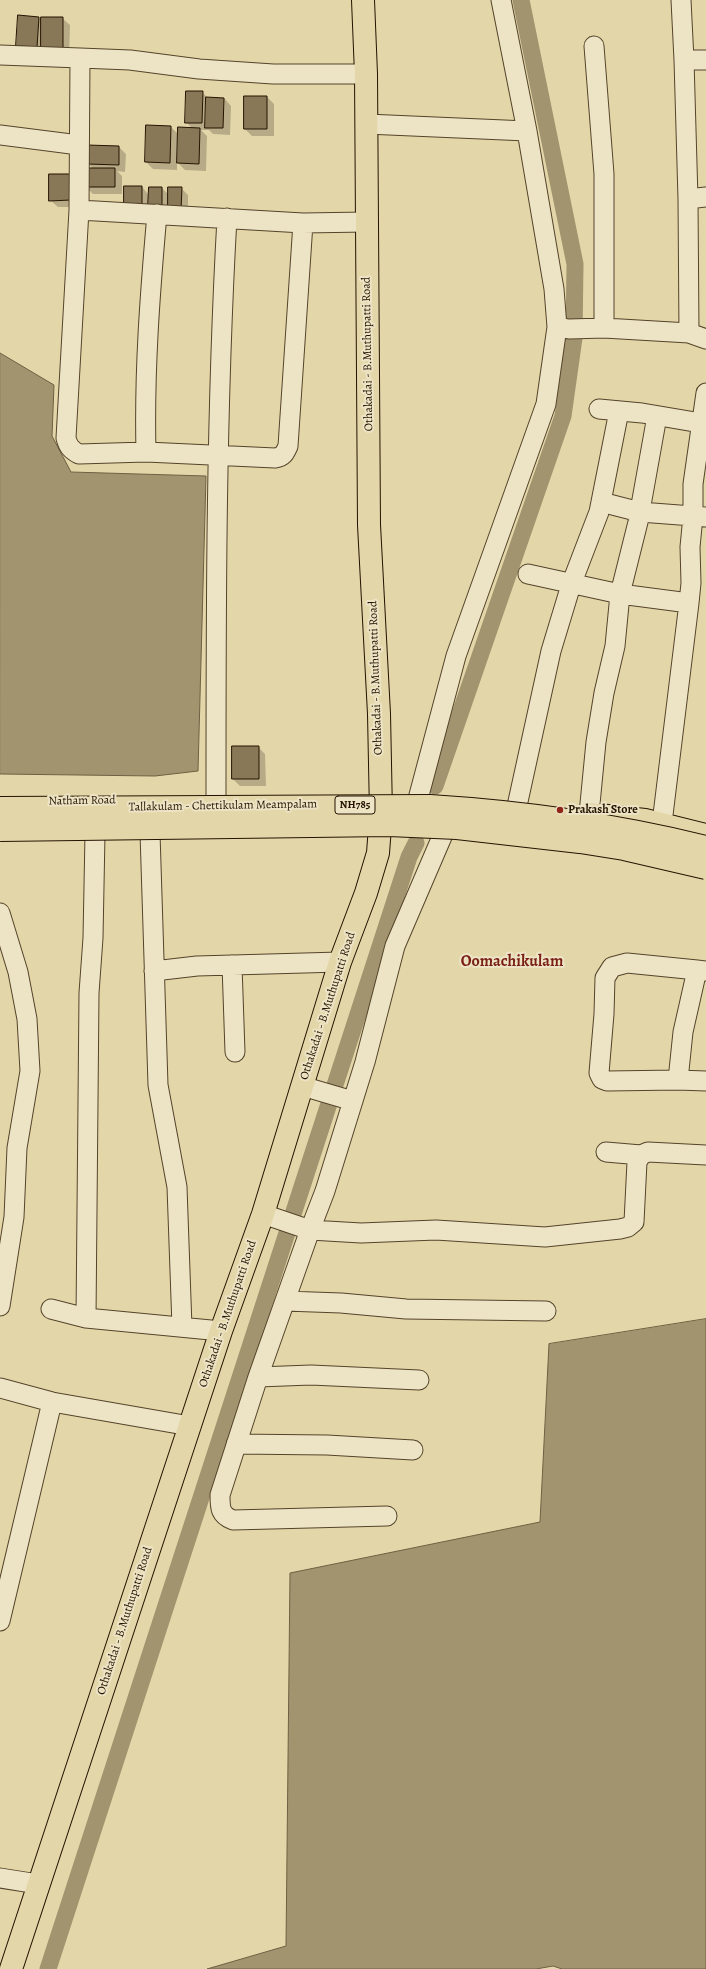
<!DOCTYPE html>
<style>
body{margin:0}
canvas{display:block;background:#e3d6a8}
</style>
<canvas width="706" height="1969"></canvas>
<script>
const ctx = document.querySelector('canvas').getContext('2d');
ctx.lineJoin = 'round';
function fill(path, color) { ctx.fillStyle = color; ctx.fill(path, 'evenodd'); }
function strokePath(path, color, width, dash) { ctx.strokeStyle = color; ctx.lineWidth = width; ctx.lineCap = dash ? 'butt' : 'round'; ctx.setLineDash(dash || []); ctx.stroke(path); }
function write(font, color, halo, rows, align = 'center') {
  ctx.font = font + ' Alegreya,serif'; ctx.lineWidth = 4; ctx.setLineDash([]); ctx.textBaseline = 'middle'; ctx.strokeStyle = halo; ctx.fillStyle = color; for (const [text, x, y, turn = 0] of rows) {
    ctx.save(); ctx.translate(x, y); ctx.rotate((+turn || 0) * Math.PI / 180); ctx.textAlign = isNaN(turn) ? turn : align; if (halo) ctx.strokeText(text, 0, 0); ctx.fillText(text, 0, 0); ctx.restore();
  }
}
const water = new Path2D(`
 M 0,353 L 54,385 L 52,436 L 71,472 L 206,476 L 198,771 L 155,776 L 0,774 Z
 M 706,1319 L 706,1969 L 562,1969 L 553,1966 L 536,1969 L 207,1969 L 286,1946 L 290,1573 L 540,1522 L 549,1344 Z`);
fill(water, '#a2946f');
strokePath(water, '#706043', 1);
fill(new Path2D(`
 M 39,18 L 42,21 L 62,18 L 70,25 L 69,58 L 24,52 L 17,45 Z
 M 202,92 L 208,98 L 224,98 L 231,106 L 230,135 L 213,134 L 209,130 L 201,130 L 207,136 L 206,171 L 185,170 L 177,162 L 177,170 L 153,169 L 146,162 L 171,127 L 179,135 L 193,129 L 186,122 Z
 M 267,97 L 274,104 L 274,136 L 252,136 L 245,129 Z
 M 119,147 L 126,154 L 125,172 L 117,171 L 122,176 L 122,194 L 93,194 L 86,187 L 93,169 L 88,163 Z
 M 50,175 L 78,207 L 58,207 L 50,200 Z
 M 142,187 L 149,195 L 150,188 L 162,188 L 169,195 L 181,188 L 188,195 L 188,217 L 132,214 Z
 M 258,747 L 265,754 L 266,786 L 240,786 L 233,779 Z`), '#0003');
strokePath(new Path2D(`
 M 435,786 L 563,416 L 574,338 L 575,264 L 521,0
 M 48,1969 L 409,857 L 416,843`), '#a2946f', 17);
const building = new Path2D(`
 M 18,15 L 39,17 L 37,47 L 16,46 Z
 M 41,17 L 63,17 L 63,51 L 41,51 Z
 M 186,91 L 203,91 L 202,123 L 185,123 Z
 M 244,96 L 267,96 L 267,129 L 244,129 Z
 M 206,97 L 224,98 L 223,128 L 205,128 Z
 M 146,125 L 171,126 L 170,163 L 145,162 Z
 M 178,127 L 200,128 L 199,164 L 177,163 Z
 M 87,145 L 119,146 L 119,165 L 87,164 Z
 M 85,168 L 115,168 L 115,187 L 85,187 Z
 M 49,174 L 71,174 L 71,200 L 49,201 Z
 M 124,186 L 142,186 L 142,207 L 124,207 Z
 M 149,187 L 162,187 L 162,209 L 148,208 Z
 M 168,187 L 182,187 L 181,210 L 168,209 Z
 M 232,746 L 259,746 L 259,779 L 232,779 Z`);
fill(building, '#887857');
strokePath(building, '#251300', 1);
const minor = new Path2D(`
 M 681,0 L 684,60 L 706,60
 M 0,55 L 80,58
 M 684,60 L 688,199 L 689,333
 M 366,124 L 527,131
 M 0,135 L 79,145
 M 688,199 L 706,197
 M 79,210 L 303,223 L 366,222
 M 303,223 L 288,446 C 285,453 283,457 275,458 L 146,452 L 79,454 C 71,450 68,446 66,438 L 79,210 L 80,58 L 130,60 L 199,69 L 273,74 L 366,74
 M 557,327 L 569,329 L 604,328 L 604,174 L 594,46
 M 604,328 L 689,333 L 706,339
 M 599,409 L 642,413 L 706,424
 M 146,452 C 144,372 150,293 157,214
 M 601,502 L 640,512 L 706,517
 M 528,574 L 620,594 L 689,603
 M 216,799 C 216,606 216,411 227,218
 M 418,799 L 456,656 L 546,404 L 557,327 L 554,289 L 527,131 L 501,0
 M 517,806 L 551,651 L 571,585 L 599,512 L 619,411
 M 589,814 L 596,742 L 604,693 L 615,646 L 620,594 L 638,522 L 657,416
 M 662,823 L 689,603 L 691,583 L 690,547 L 693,516 L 693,484 L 706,393
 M 150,833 L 158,1085 L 177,1187 L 182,1327
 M 0,913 L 18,972 L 27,1019 L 30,1071 L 17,1148 L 14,1217 L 0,1306
 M 232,965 L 235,1052
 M 154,971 L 197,966 L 340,962
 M 706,971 L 697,970 L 683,1032 L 678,1080 L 706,1081
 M 678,1080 L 607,1081 L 602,1079 L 599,1073 L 604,1014 L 605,978 L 612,967 L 627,963 L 697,970
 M 302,1086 L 353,1101
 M 606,1152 L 641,1155
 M 263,1214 L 310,1230 L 361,1233 L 436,1230 L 545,1237 L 620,1229 L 628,1227 L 634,1222 L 637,1162 L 641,1155 L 648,1152 L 706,1155
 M 285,1301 L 341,1303 L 406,1309 L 546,1311
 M 51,1309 L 86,1318 L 221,1331
 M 86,1318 L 89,993 L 93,938 L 95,834
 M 258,1377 L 311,1375 L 419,1380
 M 0,1388 L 52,1402 L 190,1426
 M 236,1444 L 327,1445 L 413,1450
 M 387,1516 L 233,1520 C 220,1515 220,1508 220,1495 L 258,1377 L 310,1230 L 325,1191 L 365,1062 L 395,946 L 444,832
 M 0,1621 L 52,1402
 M 0,1878 L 38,1884`);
const major = new Path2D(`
 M 589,814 L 645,820 L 706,835
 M 11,1969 L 221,1331 L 263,1214 L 340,962 L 366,893 L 378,853 L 381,813 L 379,714 L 369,525 L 366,74 L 363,0`);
strokePath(minor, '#54442a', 21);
strokePath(major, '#251300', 24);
strokePath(minor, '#ede4c6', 19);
strokePath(major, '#e3d6a8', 22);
const highwayBridge = new Path2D(`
 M 0,808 L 430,806 C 526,812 613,824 706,847
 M 0,830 L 389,825 L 457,828 L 580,842 L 624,849 L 706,868`);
strokePath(highwayBridge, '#251300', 24, []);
strokePath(highwayBridge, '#e3d6a8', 22);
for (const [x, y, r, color] of [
 [560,810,4,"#8f2418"]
]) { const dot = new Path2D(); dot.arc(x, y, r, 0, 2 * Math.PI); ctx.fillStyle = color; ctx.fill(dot); strokePath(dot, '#ede4c6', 1.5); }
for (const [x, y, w] of [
 [355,805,40]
]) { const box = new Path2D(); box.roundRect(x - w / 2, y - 9, w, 18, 3); ctx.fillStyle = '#ede4c6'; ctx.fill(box); strokePath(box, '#251300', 1); }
write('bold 11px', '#251300', null, [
 ["NH785",355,805]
]);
write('12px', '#251300', '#ede4c6', [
 ["Othakadai - B.Muthupatti Road",368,354,-91],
 ["Othakadai - B.Muthupatti Road",376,678,-92],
 ["Natham Road",82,801,-1],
 ["Tallakulam - Chettikulam Meampalam",223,806,-1],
 ["Othakadai - B.Muthupatti Road",328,1006,-72],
 ["Othakadai - B.Muthupatti Road",228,1314,-71],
 ["Othakadai - B.Muthupatti Road",125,1621,-72]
]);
write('bold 12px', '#251300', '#ede4c6', [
 ["Prakash Store",568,810]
], 'left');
write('bold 16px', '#7a1f14', '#ede4c6', [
 ["Oomachikulam",512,962]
]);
</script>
